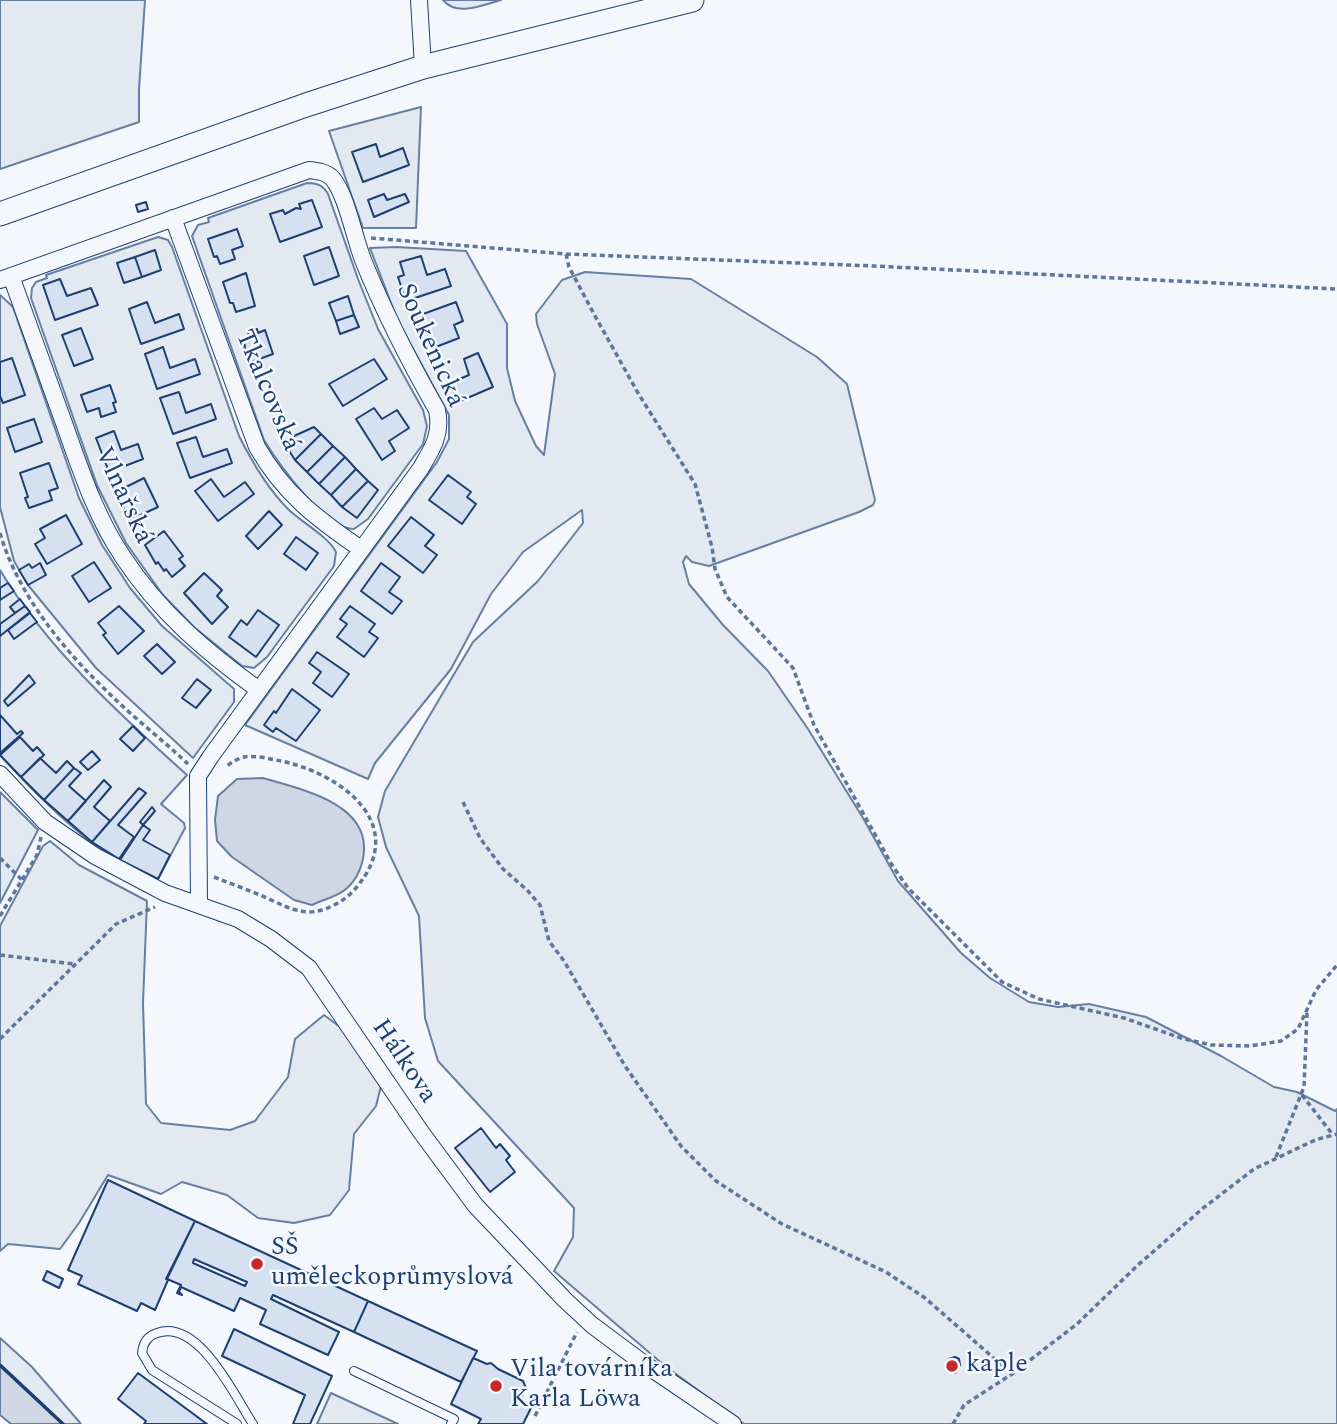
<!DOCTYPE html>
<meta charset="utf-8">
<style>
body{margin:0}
canvas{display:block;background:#f4f7fb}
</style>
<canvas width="1337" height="1424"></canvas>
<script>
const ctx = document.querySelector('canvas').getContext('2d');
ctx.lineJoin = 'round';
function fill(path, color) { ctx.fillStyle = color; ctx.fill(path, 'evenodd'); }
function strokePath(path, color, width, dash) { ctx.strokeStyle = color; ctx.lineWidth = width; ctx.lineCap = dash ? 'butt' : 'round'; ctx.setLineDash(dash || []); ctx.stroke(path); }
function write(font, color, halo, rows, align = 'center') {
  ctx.font = font + ' Spectral,serif'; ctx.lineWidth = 5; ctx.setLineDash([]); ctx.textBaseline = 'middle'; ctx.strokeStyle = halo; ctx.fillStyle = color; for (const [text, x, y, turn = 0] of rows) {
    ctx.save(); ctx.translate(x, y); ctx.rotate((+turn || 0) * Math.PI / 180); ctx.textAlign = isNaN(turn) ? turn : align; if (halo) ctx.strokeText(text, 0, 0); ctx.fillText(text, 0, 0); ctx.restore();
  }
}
const green = new Path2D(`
 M 0,0 L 145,0 L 139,89 L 139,122 L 0,169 Z
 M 443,0 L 501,0 C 482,5 457,17 443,0 Z
 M 421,107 L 416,228 L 363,228 L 329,131 Z
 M 307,183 C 317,183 323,185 328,194 L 358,279 L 378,329 L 423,410 L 427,426 L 423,444 L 368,519 L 354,529 C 325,529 278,463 264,440 L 192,236 L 198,225 L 209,222 L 208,218 Z
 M 158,237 L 168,240 L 172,247 L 239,436 C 252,462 267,488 288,509 C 301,522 329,537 336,552 L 334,566 L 267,657 L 254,668 L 242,666 L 194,627 L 163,595 L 126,543 L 97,485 L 31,298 L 32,288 L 36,282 L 47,278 L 46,275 Z
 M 396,247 L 466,251 L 507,324 L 507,368 L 515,401 L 536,446 L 544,455 L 555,374 L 537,324 L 536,314 L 562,280 L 585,272 L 691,279 L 817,357 L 847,384 L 875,500 L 873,505 L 859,512 L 709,566 L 692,562 L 686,556 L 683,562 L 689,584 L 723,625 L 768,671 L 808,729 L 863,818 L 898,881 L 961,953 L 990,978 L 1029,1002 L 1058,1007 L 1089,1004 L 1146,1017 L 1221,1056 L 1274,1087 L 1297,1092 L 1335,1111 L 1337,1109 L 1337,1424 L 744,1424 L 665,1366 L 554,1271 L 573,1237 L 574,1208 L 438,1061 L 425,1018 L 419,916 L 386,847 L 378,817 L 385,791 L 473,642 L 538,581 L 583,523 L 582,510 L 523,552 L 491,594 L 451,669 L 375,763 L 368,779 L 245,725 L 437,462 L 449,439 L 449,415 L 398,321 L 370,248 Z
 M 0,295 L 13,307 L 79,498 L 102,545 L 130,588 L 162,626 L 234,689 L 234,702 L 193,758 L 96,668 L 28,585 L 14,561 L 0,507 Z
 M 0,570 C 47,648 120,715 187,775 L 161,804 L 184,823 L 185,828 L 158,879 C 136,868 112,857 91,842 C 59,817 28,786 0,755 Z
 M 0,792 L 38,830 L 0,903 Z
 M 50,841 L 79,865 L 147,901 L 143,1003 L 146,1104 L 161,1123 L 230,1130 L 255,1121 L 288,1077 L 295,1039 L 324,1015 L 372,1051 L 383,1078 L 376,1106 L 354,1134 L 349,1190 L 330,1215 L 294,1223 L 258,1218 L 227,1195 L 182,1182 L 161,1194 L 108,1175 L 79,1223 L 60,1249 L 8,1244 L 0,1251 L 0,926 L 43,846 Z
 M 0,1338 L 32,1367 L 81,1424 L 63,1424 L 0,1365 Z
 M 331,1393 L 398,1424 L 317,1424 Z`);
fill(green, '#e3e9f0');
strokePath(green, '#687fa3', 2);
const water = new Path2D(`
 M 263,778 C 299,789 367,802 364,851 C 363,865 357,880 346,889 C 337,897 324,899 312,905 L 294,900 L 232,857 L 217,841 L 215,820 L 218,796 L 237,779 Z
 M 0,1365 L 63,1424 L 11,1424 L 0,1415 Z`);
fill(water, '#cfd7e4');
strokePath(water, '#687fa3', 2);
const building = new Path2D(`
 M 376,144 L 380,157 L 403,148 L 409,165 L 363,182 L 352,152 Z
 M 384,194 L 387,200 L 405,194 L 409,202 L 374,217 L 368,200 Z
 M 312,200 L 322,227 L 280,242 L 270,214 L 283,210 L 285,214 L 296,208 L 301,209 L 299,204 Z
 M 146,202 L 148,209 L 138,212 L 136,205 Z
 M 237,229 L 243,246 L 232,250 L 235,259 L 220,264 L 217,256 L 214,257 L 208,239 Z
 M 329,247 L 339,276 L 314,285 L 304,256 Z
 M 155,250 L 161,270 L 142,277 L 135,257 Z
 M 421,256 L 427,275 L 445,269 L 451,286 L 406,301 L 398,277 L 404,275 L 400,262 Z
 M 135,257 L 142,277 L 124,283 L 117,263 Z
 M 246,273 L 255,306 L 236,312 L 233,303 L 230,303 L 223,282 Z
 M 60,279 L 67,296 L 91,288 L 98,305 L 55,320 L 43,285 Z
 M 348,296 L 354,315 L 336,321 L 329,303 Z
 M 147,302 L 155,323 L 179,314 L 184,329 L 141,344 L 129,309 Z
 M 456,302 L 463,321 L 454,325 L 459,338 L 428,350 L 415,317 Z
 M 354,315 L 359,327 L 340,334 L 336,321 Z
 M 81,328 L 93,359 L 74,366 L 62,335 Z
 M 257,329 L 258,333 L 265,330 L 273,354 L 251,362 L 244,346 L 245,346 L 243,338 L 249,336 L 248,332 Z
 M 163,347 L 170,368 L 195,359 L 200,374 L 157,389 L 145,354 Z
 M 478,353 L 493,387 L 458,402 L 450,383 L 469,375 L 464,359 Z
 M 12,358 L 25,395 L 3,403 L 0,396 L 0,362 Z
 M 374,359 L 387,379 L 343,406 L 329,384 Z
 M 110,385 L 116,402 L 113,403 L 116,412 L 101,417 L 99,408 L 87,412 L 81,395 Z
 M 179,392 L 186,413 L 211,404 L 216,419 L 173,434 L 160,398 Z
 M 374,408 L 382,419 L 397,410 L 409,428 L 389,441 L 395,451 L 382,460 L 356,419 Z
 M 34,419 L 42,442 L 15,452 L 7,428 Z
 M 314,427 L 321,434 L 295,460 L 283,441 Z
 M 114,431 L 121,450 L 138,444 L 143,459 L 109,472 L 96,438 Z
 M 321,434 L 333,446 L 307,472 L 295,460 Z
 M 196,437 L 203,457 L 227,449 L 232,463 L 190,478 L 177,443 Z
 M 333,446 L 345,457 L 319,484 L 307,472 Z
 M 345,457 L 356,469 L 331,495 L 319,484 Z
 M 49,463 L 58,488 L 49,491 L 52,500 L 29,508 L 25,498 L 28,497 L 20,473 Z
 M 356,469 L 368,481 L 342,507 L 331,495 Z
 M 448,475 L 471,492 L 467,497 L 476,504 L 462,524 L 429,500 Z
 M 144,478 L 158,507 L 130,520 L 116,492 Z
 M 211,479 L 224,497 L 245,482 L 254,494 L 218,521 L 195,491 Z
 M 368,481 L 378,490 L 357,518 L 342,507 Z
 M 269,511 L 282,525 L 258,549 L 246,536 Z
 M 66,515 L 82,544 L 47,564 L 35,544 L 45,538 L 40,529 Z
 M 411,517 L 434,535 L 425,546 L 437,555 L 423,573 L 388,546 Z
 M 164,531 L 183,556 L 179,559 L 185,566 L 172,577 L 166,569 L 164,571 L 158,562 L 156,564 L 145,545 Z
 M 296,537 L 318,553 L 306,570 L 284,554 Z
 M 94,562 L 111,588 L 89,602 L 72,576 Z
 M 40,563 L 46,575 L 28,585 L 19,570 L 29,564 L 32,568 Z
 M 381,563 L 400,577 L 389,592 L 402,601 L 392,614 L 361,591 Z
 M 204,573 L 222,590 L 217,596 L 228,607 L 212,624 L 184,593 Z
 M 8,583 L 14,591 L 0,600 L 0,588 Z
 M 20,599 L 25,606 L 15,613 L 10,607 Z
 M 25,606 L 30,612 L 0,636 L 0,624 Z
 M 119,606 L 144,631 L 118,654 L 103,635 L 106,633 L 98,623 Z
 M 350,606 L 375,624 L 369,632 L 378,638 L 364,657 L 337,637 L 347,624 L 340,619 Z
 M 258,610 L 279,625 L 256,657 L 229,637 L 241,620 L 247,625 Z
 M 30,613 L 37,622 L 14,639 L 8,630 Z
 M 157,644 L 175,662 L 162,674 L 144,656 Z
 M 317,652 L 349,674 L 332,697 L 313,683 L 321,672 L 309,663 Z
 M 29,675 L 35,683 L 8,706 L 4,701 Z
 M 197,679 L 211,690 L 196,708 L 182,698 Z
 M 292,689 L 320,710 L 296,741 L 276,728 L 273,732 L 264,725 L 274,711 L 276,713 Z
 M 0,715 L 17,734 L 21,731 L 23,733 L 0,753 Z
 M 133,726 L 145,738 L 133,751 L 120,739 Z
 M 20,737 L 33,751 L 37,747 L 44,755 L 21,777 L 0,755 Z
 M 92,751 L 100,760 L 88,770 L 80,762 Z
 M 40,758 L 56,773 L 67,761 L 74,768 L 44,800 L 21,777 Z
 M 74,768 L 81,773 L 69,786 L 86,801 L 68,821 L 44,800 Z
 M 104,780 L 111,787 L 94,807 L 110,821 L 92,842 L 68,821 Z
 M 139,788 L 146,793 L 118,825 L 134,837 L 119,859 L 92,842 Z
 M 152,807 L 155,811 L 143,825 L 140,822 Z
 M 143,825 L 150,830 L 143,840 L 170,855 L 158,879 L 120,860 Z
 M 481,1128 L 496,1148 L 500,1144 L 510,1156 L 506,1160 L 515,1172 L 490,1192 L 455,1148 Z
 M 108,1180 L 195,1221 L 166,1279 L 168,1280 L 155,1310 L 141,1303 L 137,1311 L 78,1284 L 82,1276 L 68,1270 Z
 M 195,1221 L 368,1301 L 354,1332 L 273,1295 L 271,1299 L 339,1332 L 328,1355 L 260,1324 L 266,1310 L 240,1298 L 234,1311 L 181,1287 L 179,1292 L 182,1295 L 177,1293 L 181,1285 L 167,1279 ZM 194,1259 L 247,1282 L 245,1286 L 193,1263 Z
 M 47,1271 L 63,1279 L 59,1288 L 43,1280 Z
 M 368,1301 L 477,1351 L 461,1382 L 354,1332 Z
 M 234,1329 L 332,1376 L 310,1424 L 293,1424 L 305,1395 L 222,1356 Z
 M 955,1357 L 959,1359 L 960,1365 L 955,1373 L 945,1366 L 949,1359 Z
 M 473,1358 L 487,1364 L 491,1363 L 498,1369 L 523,1381 L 526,1388 L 519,1402 L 531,1408 L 523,1424 L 478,1424 L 481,1419 L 451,1404 Z
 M 138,1373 L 207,1424 L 144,1424 L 146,1421 L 118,1399 Z`);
fill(building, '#d5e0f0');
strokePath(building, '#1d3f73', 2);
const lane = new Path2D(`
 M 354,1371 L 454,1419 L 451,1424
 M 237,1424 L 152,1370 L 142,1353 C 143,1343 147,1336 157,1333 C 199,1318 235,1397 253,1424`);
const street = new Path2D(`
 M 419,0 L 423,67
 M 173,218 L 257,447 C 284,494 317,519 361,549
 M 11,276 C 29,326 47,376 65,426 C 81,471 96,517 123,557 C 159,612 206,652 259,690
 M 0,280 L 309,170 C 318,171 327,172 333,179 C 347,197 354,237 363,260 C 384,312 409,361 437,410 C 442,433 433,448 421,468 L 211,756 L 198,776 L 199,904
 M 0,774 L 45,822 L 95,856 L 165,893 L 238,919 L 271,939 L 309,968 L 421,1132 L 475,1205 L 565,1300 L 592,1325 L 643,1363 L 733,1424`);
const secondary = new Path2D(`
 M 0,214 L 306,105 L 423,67 L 692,0`);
strokePath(lane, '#1d3f73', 10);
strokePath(street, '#1d3f73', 18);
strokePath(secondary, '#1d3f73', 25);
strokePath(new Path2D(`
 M 371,238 L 566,254 L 874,266 L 1337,289
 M 566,254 L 569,267 L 595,316 L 638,393 L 695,484 L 712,547 L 715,569 L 727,597 L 793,668 L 814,725 L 892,865 L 908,888 L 1002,982 L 1039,999 L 1124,1018 L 1181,1038 L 1211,1045 L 1250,1046 L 1281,1041 L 1298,1029 L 1316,990 L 1337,965
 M 0,533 C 19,598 67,654 116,700 C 139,722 165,742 188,764
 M 463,802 L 480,838 L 503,869 L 527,890 L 540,905 L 549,941 L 564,961 L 625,1066 L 681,1146 L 716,1181 L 782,1224 L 886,1272 L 925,1298 L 1012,1374
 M 0,858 L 22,880
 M 214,877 C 232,884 251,891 269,899 C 282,905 293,911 309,912 C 325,912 345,901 355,889 C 411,825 342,774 281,761 C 270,759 255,755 244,757 C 238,758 230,764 225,767
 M 0,916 L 37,855 L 41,837
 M 0,955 L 74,964
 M 0,1039 L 116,924 L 155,907
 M 1302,1095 L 1333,1135
 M 1276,1157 L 1304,1087 L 1307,1012
 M 535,1416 L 577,1332
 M 953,1424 L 964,1405 L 1012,1374 L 1077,1324 L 1138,1265 L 1202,1209 L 1254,1169 L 1315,1140 L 1337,1134`), '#5e769c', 3.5, [5, 3.5]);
strokePath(lane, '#f4f7fb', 8);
strokePath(street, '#f4f7fb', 16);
strokePath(secondary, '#f4f7fb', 23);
strokePath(new Path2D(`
 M 0,1365 L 63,1424`), '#1d3f73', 3.5);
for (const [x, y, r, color] of [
 [257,1264,7,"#c62828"],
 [952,1366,7,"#c62828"],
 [496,1386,7,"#c62828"]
]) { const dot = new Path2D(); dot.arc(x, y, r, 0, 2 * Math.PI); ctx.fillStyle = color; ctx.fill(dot); strokePath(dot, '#f4f7fb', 2.5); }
write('26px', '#1d3f73', '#f4f7fb', [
 ["Soukenická",429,346,66],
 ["Tkalcovská",266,391,67],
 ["Vlnařská",122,496,65],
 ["Hálkova",403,1062,56]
]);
write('26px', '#1d3f73', '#f4f7fb', [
 ["SŠ",271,1249],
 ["uměleckoprůmyslová",271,1279],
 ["kaple",966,1366],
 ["Vila továrníka",510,1371],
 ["Karla Löwa",510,1401]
], 'left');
</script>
